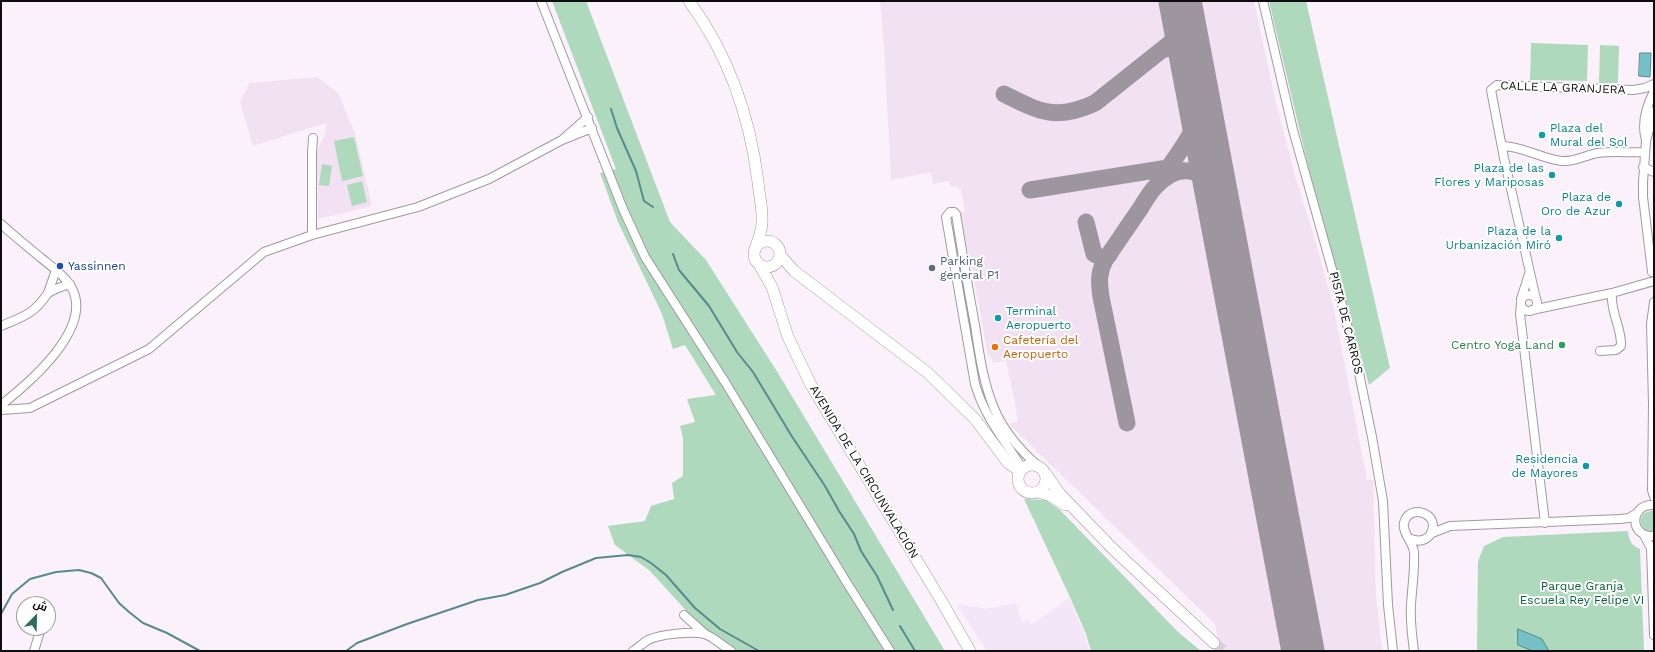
<!DOCTYPE html>
<meta charset="utf-8">
<style>
body{margin:0}
#map{position:relative;width:1655px;height:652px;overflow:hidden;background:#fbf1fb;font-family:"Work Sans",Cairo,sans-serif}
canvas{display:block}
.frame{position:absolute;inset:0;border:2px solid #0f0c0f;pointer-events:none}
.north{position:absolute;left:16px;top:596px;width:40px;height:40px;box-sizing:border-box;background:#fff;border:1px solid #9f9e9f;border-radius:50%;rotate:23deg;font-size:11px;font-weight:700;line-height:16px;text-align:center;color:#0f0c0f}
.north::after{content:'';display:block;margin:auto;width:14px;height:18px;background:#2c6d5d;clip-path:polygon(50% 0,100% 100%,50% 72%,0 100%)}
</style>
<div id="map">
<canvas width="1655" height="652"></canvas>
<div class="frame"></div>
<div class="north">ش</div>
</div>
<script>
const ctx = document.querySelector('canvas').getContext('2d');
ctx.lineJoin = 'round';
function fill(path, color) { ctx.fillStyle = color; ctx.fill(path, 'evenodd'); }
function strokePath(path, color, width, dash) { ctx.strokeStyle = color; ctx.lineWidth = width; ctx.lineCap = dash ? 'butt' : 'round'; ctx.setLineDash(dash || []); ctx.stroke(path); }
function write(font, color, halo, rows, align = 'center') {
  ctx.font = font + ' "Work Sans",sans-serif'; ctx.lineWidth = 4; ctx.setLineDash([]); ctx.textBaseline = 'middle'; ctx.strokeStyle = halo; ctx.fillStyle = color; for (const [text, x, y, turn = 0] of rows) {
    ctx.save(); ctx.translate(x, y); ctx.rotate((+turn || 0) * Math.PI / 180); ctx.textAlign = isNaN(turn) ? turn : align; if (halo) ctx.strokeText(text, 0, 0); ctx.fillText(text, 0, 0); ctx.restore();
  }
}
fill(new Path2D(`
 M 1069,598 L 1086,638 L 1089,651 L 986,651 L 957,604 L 987,609 L 1016,603 L 1022,622 L 1028,619 L 1031,625 Z`), '#f4e5f8');
fill(new Path2D(`
 M 880,1 L 1254,1 L 1276,103 L 1296,179 L 1316,243 L 1334,309 L 1367,480 L 1373,480 L 1376,595 L 1382,651 L 1220,651 L 1215,624 L 1009,424 L 1018,421 L 1013,394 L 1006,361 L 993,363 L 991,356 L 988,356 L 974,278 L 959,213 L 965,212 L 961,189 L 959,189 L 958,186 L 951,187 L 949,181 L 933,184 L 931,172 L 891,180 L 884,49 Z
 M 317,77 L 338,93 L 355,133 L 372,206 L 318,219 L 317,152 L 326,131 L 326,123 L 253,146 L 240,102 L 249,83 Z`), '#f2e1f2');
fill(new Path2D(`
 M 552,1 L 586,1 L 670,222 L 706,260 L 778,373 L 945,651 L 725,651 L 712,642 L 694,636 L 690,615 L 650,571 L 615,545 L 608,526 L 645,521 L 651,506 L 674,499 L 672,483 L 683,476 L 683,438 L 680,426 L 695,422 L 687,399 L 716,395 L 685,345 L 673,349 L 662,314 L 618,222 L 600,173 L 616,169 Z
 M 1269,1 L 1306,1 L 1390,368 L 1369,385 L 1309,170 Z
 M 1531,43 L 1588,45 L 1587,81 L 1530,80 Z
 M 1600,45 L 1619,46 L 1618,83 L 1599,83 Z
 M 354,137 L 363,176 L 342,181 L 334,141 Z
 M 322,164 L 332,166 L 329,186 L 319,185 Z
 M 362,181 L 367,202 L 352,206 L 347,185 Z
 M 1024,499 L 1046,500 L 1060,510 L 1178,632 L 1201,651 L 1091,651 L 1086,634 L 1069,595 Z
 M 1654,510 L 1654,532 C 1643,531 1636,523 1644,513 Z
 M 1628,531 C 1629,541 1631,545 1640,549 L 1644,651 L 1477,651 L 1478,561 L 1484,546 L 1503,537 Z`), '#aed9bc');
const water = new Path2D(`
 M 1640,53 L 1651,53 L 1650,77 L 1639,76 Z
 M 1518,629 L 1542,639 L 1549,651 L 1533,651 L 1518,645 Z`);
fill(water, '#76c1c5');
strokePath(water, '#578b8e', 1);
strokePath(new Path2D(`
 M 611,109 L 617,128 L 636,171 L 644,201 L 653,207
 M 673,254 L 679,270 L 709,306 L 737,352 L 753,372 L 791,435 L 825,486 L 839,511 L 854,534 L 861,551 L 877,576 L 893,610
 M 1,614 L 12,594 L 30,579 L 56,572 L 79,570 L 91,573 L 101,578 L 119,603 L 129,612 L 143,623 L 167,633 L 200,651
 M 900,626 L 915,651
 M 346,651 L 357,643 L 407,624 L 478,600 L 505,595 L 540,583 L 562,572 L 596,558 L 628,555 L 641,557 L 651,563 L 666,575 L 695,608 L 720,629 L 759,651`), '#578b8e', 2);
strokePath(new Path2D(`
 M 1165,49 C 1176,46 1184,50 1191,59
 M 1004,94 C 1040,112 1056,121 1095,103 L 1173,41 C 1182,33 1183,23 1182,12
 M 1163,176 C 1177,154 1196,133 1200,106
 M 1030,190 L 1168,168
 M 1086,222 L 1094,254 L 1102,258 L 1109,255
 M 1127,423 L 1101,297 C 1099,283 1098,273 1105,260 C 1117,243 1128,226 1140,209 C 1145,201 1150,192 1156,186 C 1179,162 1204,167 1217,197`), '#9e969e', 17);
strokePath(new Path2D(`
 M 1180,1 L 1303,651`), '#9e969e', 43);
strokePath(new Path2D(`
 M 1214,643 L 1224,651`), '#d8cfd8', 11, [11, 5.5]);
const minor = new Path2D(`
 M 541,1 L 623,209 L 645,257 L 725,382 L 847,583 L 890,651
 M 1263,1 L 1293,130 L 1342,305 L 1358,368 L 1372,437 L 1383,501 L 1388,605 L 1393,651
 M 588,117 L 562,140 L 592,128
 M 1646,140 C 1641,124 1647,105 1654,91
 M 1502,146 C 1523,146 1541,159 1562,161 C 1575,162 1585,155 1598,153 C 1613,151 1629,153 1645,152
 M 1643,167 L 1654,172
 M 1,224 C 14,236 28,247 41,258 C 51,266 63,274 70,285 C 97,326 29,383 1,405
 M 312,235 L 312,153 L 313,138
 M 56,270 L 48,293 L 58,288 L 70,284
 M 1652,272 L 1643,197 L 1643,182 L 1646,141 L 1654,111
 M1521 303a8 8 0 1 1 16 0a8 8 0 1 1-16 0Z
 M 1521,299 L 1529,274
 M 1536,299 L 1504,158 L 1491,90 L 1497,85 L 1633,90 L 1645,88 L 1654,84
 M 1654,302 L 1651,324 L 1653,404 L 1652,490 L 1654,497
 M 1521,304 L 1520,314 L 1545,523
 M 1532,310 L 1612,293 L 1654,281
 M 1,326 C 24,316 33,315 48,293
 M 1600,351 L 1616,350 L 1621,346 C 1622,328 1610,312 1612,293
 M 1,410 L 30,408 L 149,349 L 264,252 L 312,235 L 418,207 L 489,179 L 562,140
 M 1022,468 C 1005,441 984,416 975,384 L 946,217 L 950,212 L 954,212 L 956,214 C 962,251 968,288 975,325 C 979,352 983,382 994,408 C 1003,430 1019,449 1037,465
 M 1654,505 C 1629,503 1629,538 1654,536
 M 1432,533 L 1450,526 L 1620,519 L 1629,518 L 1637,513
 M 1644,535 L 1651,548 L 1654,635
 M 1409,538 C 1417,542 1424,542 1430,535 C 1443,514 1409,502 1404,523 C 1402,533 1413,542 1414,552 C 1415,569 1412,588 1411,605 C 1410,620 1412,636 1414,651
 M 684,615 L 705,634 L 711,637 L 731,651
 M 34,651 L 41,628
 M 633,651 C 638,648 643,643 648,640 C 660,634 692,631 705,634`);
const major = new Path2D(`
 M 689,1 C 728,54 750,117 758,182 C 759,195 763,209 762,222 C 762,230 759,238 756,246
 M754 254a13 13 0 1 1 26 0a13 13 0 1 1-26 0Z
 M 780,255 L 794,271 L 928,373 L 975,419 L 1008,463 L 1020,471
 M 760,266 L 772,287 L 788,337 L 811,385 L 942,602 L 970,651
 M1018 479a14 14 0 1 1 28 0a14 14 0 1 1-28 0Z
 M 1046,474 L 1060,494 L 1113,549 L 1214,643
 M 1039,492 L 1051,496 L 1065,505`);
strokePath(minor, '#a198a1', 10);
strokePath(major, '#a198a1', 12);
strokePath(minor, '#fff', 8);
strokePath(major, '#fff', 11);
for (const [x, y, r, color] of [
 [1542,135,4,"#0f9aa8"],
 [1552,175,4,"#0f9aa8"],
 [1619,204,4,"#0f9aa8"],
 [1559,238,4,"#0f9aa8"],
 [60,266,4,"#1a4fb4"],
 [932,268,4,"#5c6f8a"],
 [998,318,4,"#0f9aa8"],
 [1562,345,4,"#2e9e5b"],
 [995,347,4,"#e8710a"],
 [1586,466,4,"#0f9aa8"]
]) { const dot = new Path2D(); dot.arc(x, y, r, 0, 2 * Math.PI); ctx.fillStyle = color; ctx.fill(dot); strokePath(dot, '#fff', 1.5); }
write('12px', '#0f0c0f', '#fff', [
 ["CALLE LA GRANJERA",1563,88,2],
 ["PISTA DE CARROS",1346,323,76],
 ["AVENIDA DE LA CIRCUNVALACIÓN",864,472,59]
]);
write('12px', '#0d838f', '#fff', [
 ["Plaza del",1550,128,"left"],
 ["Mural del Sol",1550,142,"left"],
 ["Plaza de las",1544,168],
 ["Flores y Mariposas",1544,182],
 ["Plaza de",1611,197],
 ["Oro de Azur",1611,211],
 ["Plaza de la",1551,231],
 ["Urbanización Miró",1551,245],
 ["Terminal",1006,311,"left"],
 ["Aeropuerto",1006,325,"left"],
 ["Residencia",1578,459],
 ["de Mayores",1578,473]
], 'right');
write('12px', '#4e5e75', '#fff', [
 ["Parking",940,261],
 ["general P1",940,275]
], 'left');
write('12px', '#164399', '#fff', [
 ["Yassinnen",68,266]
], 'left');
write('12px', '#c56008', '#fff', [
 ["Cafetería del",1003,340],
 ["Aeropuerto",1003,354]
], 'left');
write('12px', '#27864d', '#fff', [
 ["Centro Yoga Land",1554,345]
], 'right');
write('12px', '#086338', '#fff', [
 ["Parque Granja",1582,586],
 ["Escuela Rey Felipe VI",1582,600]
]);
</script>
